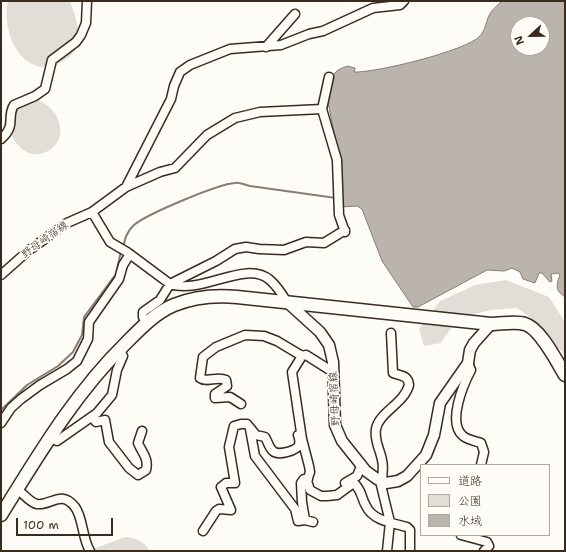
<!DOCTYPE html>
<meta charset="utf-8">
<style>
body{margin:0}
#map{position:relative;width:566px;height:552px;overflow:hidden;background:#fdfcf7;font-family:"Shantell Sans","Klee One",sans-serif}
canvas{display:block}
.frame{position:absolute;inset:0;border:2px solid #3b2a1e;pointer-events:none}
.legend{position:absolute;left:420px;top:464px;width:130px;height:72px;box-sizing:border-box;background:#fdfcf7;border:1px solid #afa8a0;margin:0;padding:5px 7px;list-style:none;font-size:12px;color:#3b2a1e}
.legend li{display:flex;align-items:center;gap:8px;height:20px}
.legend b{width:20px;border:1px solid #afa8a0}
.north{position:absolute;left:510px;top:16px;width:40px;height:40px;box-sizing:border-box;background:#fdfcf7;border:1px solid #afa8a0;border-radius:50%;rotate:248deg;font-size:11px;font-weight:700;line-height:16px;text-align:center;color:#3b2a1e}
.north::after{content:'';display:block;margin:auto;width:14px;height:18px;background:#3b2a1e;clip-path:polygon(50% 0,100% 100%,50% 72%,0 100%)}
.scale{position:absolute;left:16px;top:518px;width:97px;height:18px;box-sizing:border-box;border:2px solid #3b2a1e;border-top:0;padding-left:5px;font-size:12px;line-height:14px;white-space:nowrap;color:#3b2a1e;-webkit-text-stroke:3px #fdfcf7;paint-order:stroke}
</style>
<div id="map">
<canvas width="566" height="552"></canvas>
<div class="frame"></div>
<ul class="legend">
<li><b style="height:5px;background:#fdfcf7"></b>道路</li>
<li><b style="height:11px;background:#e1ded7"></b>公園</li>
<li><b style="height:11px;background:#bbb4ad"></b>水域</li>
</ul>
<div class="north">N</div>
<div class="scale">100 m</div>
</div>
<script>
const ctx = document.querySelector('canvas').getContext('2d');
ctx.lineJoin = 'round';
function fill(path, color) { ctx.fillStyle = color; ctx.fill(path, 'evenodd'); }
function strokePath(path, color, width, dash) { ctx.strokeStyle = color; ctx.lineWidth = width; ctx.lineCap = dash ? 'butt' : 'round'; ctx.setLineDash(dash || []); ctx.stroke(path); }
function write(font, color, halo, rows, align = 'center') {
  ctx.font = font + ' "Shantell Sans","Klee One",sans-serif'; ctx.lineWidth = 3.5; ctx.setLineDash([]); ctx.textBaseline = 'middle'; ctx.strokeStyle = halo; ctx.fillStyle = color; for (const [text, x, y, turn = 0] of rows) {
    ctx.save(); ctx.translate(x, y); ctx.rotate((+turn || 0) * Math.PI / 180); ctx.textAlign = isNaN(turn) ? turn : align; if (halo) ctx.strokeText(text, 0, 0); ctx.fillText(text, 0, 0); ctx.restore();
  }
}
fill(new Path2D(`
 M 8,1 L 70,1 C 74,13 80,28 78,40 C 77,50 72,56 63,61 C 25,84 0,34 8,1 Z
 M 32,98 C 39,101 46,103 51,109 C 63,121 65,142 48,151 C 18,167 0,120 11,104 C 17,101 26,100 32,98 Z
 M 506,280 L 549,297 L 565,322 L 565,358 L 562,351 L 551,345 L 534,320 L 517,308 L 491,310 L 458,318 L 441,343 L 424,346 L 419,329 L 440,301 L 475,285 Z
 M 125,537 C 137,538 144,541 150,551 L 88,551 Z`), '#e1ded7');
const water = new Path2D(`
 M 502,1 L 565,1 L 565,297 C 555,290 556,286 560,275 L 558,273 L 551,274 L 552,281 L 550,282 L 542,273 L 539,273 L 535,283 L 523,279 L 520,272 L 512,268 L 504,271 L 487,270 L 418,307 L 413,307 L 382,261 L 362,209 L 357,206 L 340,207 L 342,173 L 328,102 L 334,74 L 338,70 L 347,66 L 355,68 L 354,72 C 375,73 466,51 480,36 C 486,30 486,19 491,12 C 494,8 499,4 502,1 ZM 518,24 L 542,24 L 542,48 L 518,48 Z`);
fill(water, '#bbb4ad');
strokePath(water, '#887d74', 1);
strokePath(new Path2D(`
 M 123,247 C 125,239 127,231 134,225 C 147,214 218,184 235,183 C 240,182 245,185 250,186 L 336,198
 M 1,410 L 27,385 L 58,366 L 73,352 L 82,335 L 84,317 L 116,274 L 121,251`), '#887d74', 2);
const minor = new Path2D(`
 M 266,47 L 295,14
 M 329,77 L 322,109 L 337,160 L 339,215 L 345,232
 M 1,139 C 17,125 6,118 14,105 L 35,96 L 45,89 L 52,60 L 76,42 L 81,35 L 86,23 L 87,1
 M 126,187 L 171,99 L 174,86 L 180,72 L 190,65 L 230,49 L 281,45 L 309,34 L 323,31 L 373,8 L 400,5 L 404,1
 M 92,212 L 110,242 L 127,252 L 170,284 C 202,295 246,259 270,280 C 277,286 282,294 287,302
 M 1,275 L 28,251 L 67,223 L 92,212 L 126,187 L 160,172 L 175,168 L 207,135 L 235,118 L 260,112 L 322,109
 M 146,323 L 143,317 L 143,312 L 160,300 L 170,284 L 216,261 L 235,249 L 246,247 L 259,249 L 284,250 L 306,242 L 324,243 L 345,230
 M 468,363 L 471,370 C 463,385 447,423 463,436 C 468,440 475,441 481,443 L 484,452 L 481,465
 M 333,372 L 306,355 L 302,356 L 292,372 L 302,439 L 309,466 L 310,472 L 307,481 L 310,490 L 321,496 L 327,496 L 337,495 L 352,484 L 355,484 C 363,493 361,498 366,506 C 373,521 393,523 407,527 L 410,530 L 410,551
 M 241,404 L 230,397 L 215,398 L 215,394 L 227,386 L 226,380 C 217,376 207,383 200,378 L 203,357 L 216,347 L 245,335 L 264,336 L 277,341 L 302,356
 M 92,417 L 96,422 L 105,420 L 109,442 L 129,468 L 138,475 L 146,470 C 149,458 142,453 138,443 L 142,431
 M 1,423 L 11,408 L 21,399 L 40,385 L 67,369 L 77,361 L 88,339 L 89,322 L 119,279 L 123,265 L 130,254
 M 250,429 L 255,456 L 295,509 L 298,521 L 305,520
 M 50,437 L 57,441 L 97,413 L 112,395 L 117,370 L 123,356 L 119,350
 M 308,479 L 304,479 L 301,483 L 302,502 L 305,520 L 313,522
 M 380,481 L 390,522 L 387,551
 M 382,482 C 382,475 384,466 382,460 C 380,449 374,441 376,429 C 379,412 404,404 409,385 C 408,375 401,376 393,373 L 391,333
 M 345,483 L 357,476 L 361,466
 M 17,489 C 23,493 30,503 37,504 C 51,506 61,489 75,507 C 83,517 82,538 90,551
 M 203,531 L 216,511 L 219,509 L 231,510 L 221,487 L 226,483 L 235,483 L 229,447 L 234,426 L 241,424 L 247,424 L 256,435 L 265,437 C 268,442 269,448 273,451 C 278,456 296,451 299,445 C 300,442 299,438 298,435
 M 461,535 L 487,542 L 489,546 L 484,551`);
const tertiary = new Path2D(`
 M 287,302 L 320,332 L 329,345 L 333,362 L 335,425 L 342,441 L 366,471 L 377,479 L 386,483 L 398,481 L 407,476 L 426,455 L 434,435 L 440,403 L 468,363 L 470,350 L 474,343 L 491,324`);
const primary = new Path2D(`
 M 1,515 C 39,454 75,393 126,343 C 141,328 155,313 174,305 C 194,297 216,295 237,297 L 491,324 C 502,324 515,321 525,324 C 540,328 557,362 565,375`);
strokePath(minor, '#3b2a1e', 11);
strokePath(tertiary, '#3b2a1e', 13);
strokePath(primary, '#3b2a1e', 15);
strokePath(minor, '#fdfcf7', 8);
strokePath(tertiary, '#fdfcf7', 10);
strokePath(primary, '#fdfcf7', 12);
write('11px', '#3b2a1e', '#fdfcf7', [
 ["野母崎宿線",45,240,-36],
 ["野母崎宿線",335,399,-93]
]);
</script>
